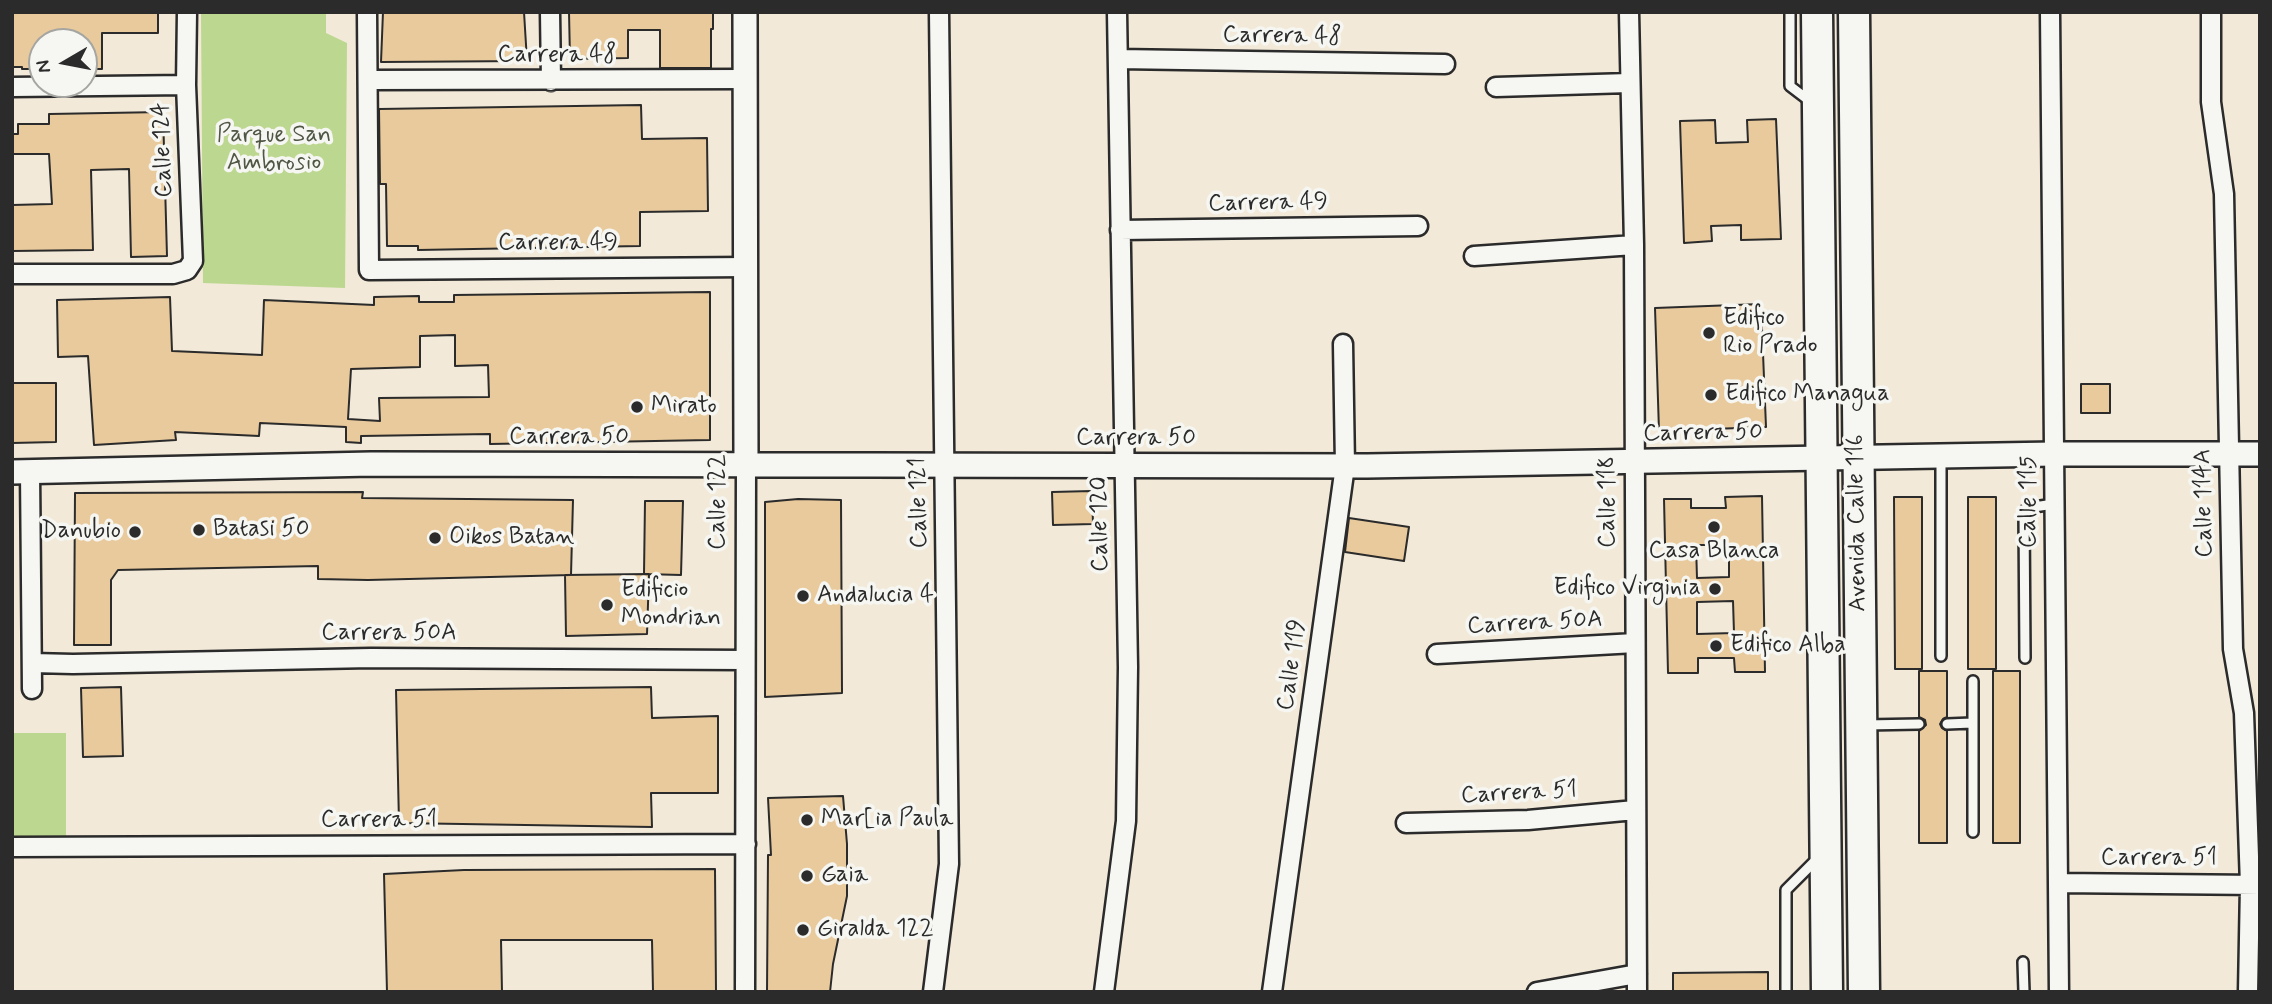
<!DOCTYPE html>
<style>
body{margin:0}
#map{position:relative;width:2272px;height:1004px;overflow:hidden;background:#f2e9d8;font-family:Mynerve,sans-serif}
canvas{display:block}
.frame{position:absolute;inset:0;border:14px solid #2b2b2b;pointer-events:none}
.north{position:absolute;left:28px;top:28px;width:70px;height:70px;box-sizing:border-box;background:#f6f6f2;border:2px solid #a5a5a2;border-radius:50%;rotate:260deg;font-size:19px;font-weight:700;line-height:28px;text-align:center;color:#2b2b2b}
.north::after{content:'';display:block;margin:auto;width:24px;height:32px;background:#2b2b2b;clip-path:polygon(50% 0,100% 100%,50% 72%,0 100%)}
</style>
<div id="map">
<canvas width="2272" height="1004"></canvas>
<div class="frame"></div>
<div class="north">N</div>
</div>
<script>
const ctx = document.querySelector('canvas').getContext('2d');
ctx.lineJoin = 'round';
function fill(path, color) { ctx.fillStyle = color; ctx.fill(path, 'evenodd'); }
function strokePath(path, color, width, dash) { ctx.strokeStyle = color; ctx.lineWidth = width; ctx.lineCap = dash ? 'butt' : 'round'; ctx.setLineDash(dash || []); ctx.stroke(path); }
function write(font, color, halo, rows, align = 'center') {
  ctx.font = font + ' Mynerve,sans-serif'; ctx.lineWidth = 7; ctx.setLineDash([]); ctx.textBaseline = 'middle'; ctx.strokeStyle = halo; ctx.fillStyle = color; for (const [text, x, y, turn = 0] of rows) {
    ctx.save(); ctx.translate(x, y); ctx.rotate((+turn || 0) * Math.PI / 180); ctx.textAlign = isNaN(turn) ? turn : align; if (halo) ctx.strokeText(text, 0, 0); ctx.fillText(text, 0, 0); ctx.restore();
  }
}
fill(new Path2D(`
 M 201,12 L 326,12 L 326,33 L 347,43 L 345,288 L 203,283 Z
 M 12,733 L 66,733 L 66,840 L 12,840 Z`), '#bcd78f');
const building = new Path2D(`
 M 12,12 L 158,12 L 158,33 L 102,33 L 102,69 L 84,69 L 84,42 L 42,42 L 42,69 L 22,69 L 22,67 L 12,67 Z
 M 383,12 L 524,12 L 527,61 L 381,62 Z
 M 569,12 L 713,12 L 713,29 L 711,29 L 711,68 L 660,68 L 660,30 L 628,30 L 628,58 L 570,59 Z
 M 641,105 L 642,139 L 707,138 L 708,211 L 640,212 L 640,246 L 418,250 L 418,246 L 387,246 L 386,184 L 380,184 L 379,109 Z
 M 163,112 L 167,256 L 131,257 L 129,169 L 91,170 L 93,250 L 12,251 L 12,205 L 52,204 L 49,154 L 12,154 L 12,134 L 18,134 L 18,124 L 49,124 L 49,114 Z
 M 1776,119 L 1781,239 L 1741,240 L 1741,225 L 1711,226 L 1712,241 L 1684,243 L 1680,121 L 1715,120 L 1716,143 L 1748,142 L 1747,120 Z
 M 710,292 L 710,440 L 490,444 L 490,434 L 361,436 L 361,443 L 346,442 L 346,427 L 260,423 L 259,436 L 175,432 L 176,440 L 94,445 L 88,356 L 58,357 L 57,300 L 170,297 L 172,351 L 262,355 L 264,300 L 374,305 L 374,297 L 419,296 L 419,302 L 454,302 L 454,295 ZM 455,335 L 455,366 L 488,365 L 489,397 L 379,398 L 380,421 L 348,419 L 351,369 L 420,367 L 420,336 Z
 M 1761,304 L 1766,427 L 1659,431 L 1655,308 Z
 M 12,383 L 56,383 L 56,442 L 12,443 Z
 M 2081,384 L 2110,384 L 2110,413 L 2081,413 Z
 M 1092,491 L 1093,524 L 1053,525 L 1052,492 Z
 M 363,492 L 362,498 L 573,500 L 571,575 L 368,580 L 318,579 L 318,566 L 118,570 L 111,580 L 111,645 L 74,645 L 75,493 Z
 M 1762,496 L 1765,672 L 1735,672 L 1734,658 L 1698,658 L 1698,673 L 1668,673 L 1664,499 L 1691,499 L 1691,508 L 1726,508 L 1725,497 ZM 1696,545 L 1729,545 L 1729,577 L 1697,578 ZM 1733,601 L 1734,633 L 1697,634 L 1697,602 Z
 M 1894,497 L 1922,497 L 1922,669 L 1895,669 Z
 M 1968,497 L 1996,497 L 1996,669 L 1968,669 Z
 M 798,499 L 841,500 L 842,693 L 765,697 L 765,502 Z
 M 645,501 L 683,501 L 681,575 L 644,574 Z
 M 1349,518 L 1409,527 L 1404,561 L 1345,552 Z
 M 649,574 L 647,634 L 566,636 L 565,575 Z
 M 1919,671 L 1947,671 L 1947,717 L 1943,719 L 1940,724 L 1942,728 L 1947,731 L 1947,843 L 1919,843 L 1919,731 L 1926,725 L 1925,720 L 1919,717 Z
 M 1993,671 L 2020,671 L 2020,843 L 1993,843 Z
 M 121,687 L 123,756 L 83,757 L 81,688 Z
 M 651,687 L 652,718 L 718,716 L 718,793 L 651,793 L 652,827 L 399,823 L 396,690 Z
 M 843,796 L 847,844 L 847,896 L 833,964 L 830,992 L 767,992 L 768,855 L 771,855 L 768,798 Z
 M 715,869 L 716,992 L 653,992 L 652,940 L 501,940 L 502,992 L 387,992 L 384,874 L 464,870 Z
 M 1768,972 L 1768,992 L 1673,992 L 1673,973 Z`);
fill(building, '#e9ca9c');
strokePath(building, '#2b2b2b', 2);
const service = new Path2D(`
 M 1790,12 L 1790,86 L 1811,102
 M 1941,656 L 1941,458
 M 2025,658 L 2024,512 L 2027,508 L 2054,504
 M 1973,681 L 1973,832
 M 1947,724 L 1972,723
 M 1865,725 L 1919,724
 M 2023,962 L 2024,992
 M 1786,992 L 1786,890 L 1819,857`);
const minor = new Path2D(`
 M 367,12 L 369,270 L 747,267
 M 550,12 L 551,81
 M 1629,12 L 1634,245 L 1637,992
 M 2050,12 L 2059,992
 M 2211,12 L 2211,102 L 2224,194 L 2233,649 L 2244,713 L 2250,885 L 2248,992
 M 1118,59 L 1445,64
 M 368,80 L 746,79
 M 12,87 L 186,85
 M 1496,87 L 1629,83
 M 1120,230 L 1418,226
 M 1474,256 L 1634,245
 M 12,274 L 173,274 L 187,270 L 193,261 L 186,85 L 187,12
 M 30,472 L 32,689
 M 1437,654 L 1635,643
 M 33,663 L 73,664 L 371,658 L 745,660
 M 1406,823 L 1528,820 L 1635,810
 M 12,847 L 746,844
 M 2058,883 L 2260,885
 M 745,992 L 746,465
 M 933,992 L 949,864 L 939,12
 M 1104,992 L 1126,821 L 1128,667 L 1117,12
 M 1272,992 L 1345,466 L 1343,344
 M 1537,992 L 1637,974`);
const tertiary = new Path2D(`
 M 745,12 L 746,465
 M 12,472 L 371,464 L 1367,466 L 2054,454 L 2260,454`);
const primary = new Path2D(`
 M 1817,12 L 1827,992
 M 1854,12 L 1864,992`);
strokePath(service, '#2b2b2b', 14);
strokePath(minor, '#2b2b2b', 23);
strokePath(tertiary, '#2b2b2b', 28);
strokePath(primary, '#2b2b2b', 35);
strokePath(service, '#f6f6f2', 9);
strokePath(minor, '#f6f6f2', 18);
strokePath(tertiary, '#f6f6f2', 23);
strokePath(primary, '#f6f6f2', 30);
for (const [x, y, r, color] of [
 [1709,333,7,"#2b2b2b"],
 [1711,395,7,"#2b2b2b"],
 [637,407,7,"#2b2b2b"],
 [1714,527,7,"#2b2b2b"],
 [199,530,7,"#2b2b2b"],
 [135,532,7,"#2b2b2b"],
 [435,538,7,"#2b2b2b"],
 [1715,589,7,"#2b2b2b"],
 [803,596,7,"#2b2b2b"],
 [607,605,7,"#2b2b2b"],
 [1716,646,7,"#2b2b2b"],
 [807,820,7,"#2b2b2b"],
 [807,876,7,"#2b2b2b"],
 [803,930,7,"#2b2b2b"]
]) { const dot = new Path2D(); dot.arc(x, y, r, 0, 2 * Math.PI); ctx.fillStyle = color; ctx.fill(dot); strokePath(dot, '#f6f6f2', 2.5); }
write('24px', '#2b2b2b', '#f6f6f2', [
 ["Carrera 48",1282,37,1],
 ["Carrera 48",557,56],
 ["Calle 124",164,150,-92],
 ["Carrera 49",1268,204,-1],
 ["Carrera 49",558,244],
 ["Carrera 50",1703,434,-1],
 ["Carrera 50",569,438],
 ["Carrera 50",1136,439],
 ["Calle 122",719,502,-90],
 ["Calle 118",1609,502,-90],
 ["Calle 115",2030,502,-90],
 ["Calle 121",920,503,-91],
 ["Calle 114A",2205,503,-91],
 ["Avenida Calle 116",1858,523,-91],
 ["Calle 120",1101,524,-91],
 ["Carrera 50A",1535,624,-3],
 ["Carrera 50A",389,634],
 ["Calle 119",1293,665,-82],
 ["Carrera 51",1519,794,-3],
 ["Carrera 51",379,821],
 ["Carrera 51",2159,859]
]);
write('24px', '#4f5644', '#f6f6f2', [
 ["Parque San",274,136],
 ["Ambrosio",274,164]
]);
write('24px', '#2b2b2b', '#f6f6f2', [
 ["Edifico",1723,319],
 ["Rio Prado",1723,347],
 ["Edifico Managua",1725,395],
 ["Mirato",651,407],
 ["Batasi 50",213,530],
 ["Danubio",121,532,"right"],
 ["Oikos Batan",449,538],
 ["Casa Blanca",1714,552,"center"],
 ["Edifico Virginia",1701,589,"right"],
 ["Edificio",621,591],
 ["Mondrian",621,619],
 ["Andalucia 4",817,596],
 ["Edifico Alba",1730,646],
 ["Mar[ia Paula",821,820],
 ["Gaia",821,876],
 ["Giralda 122",817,930]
], 'left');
</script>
